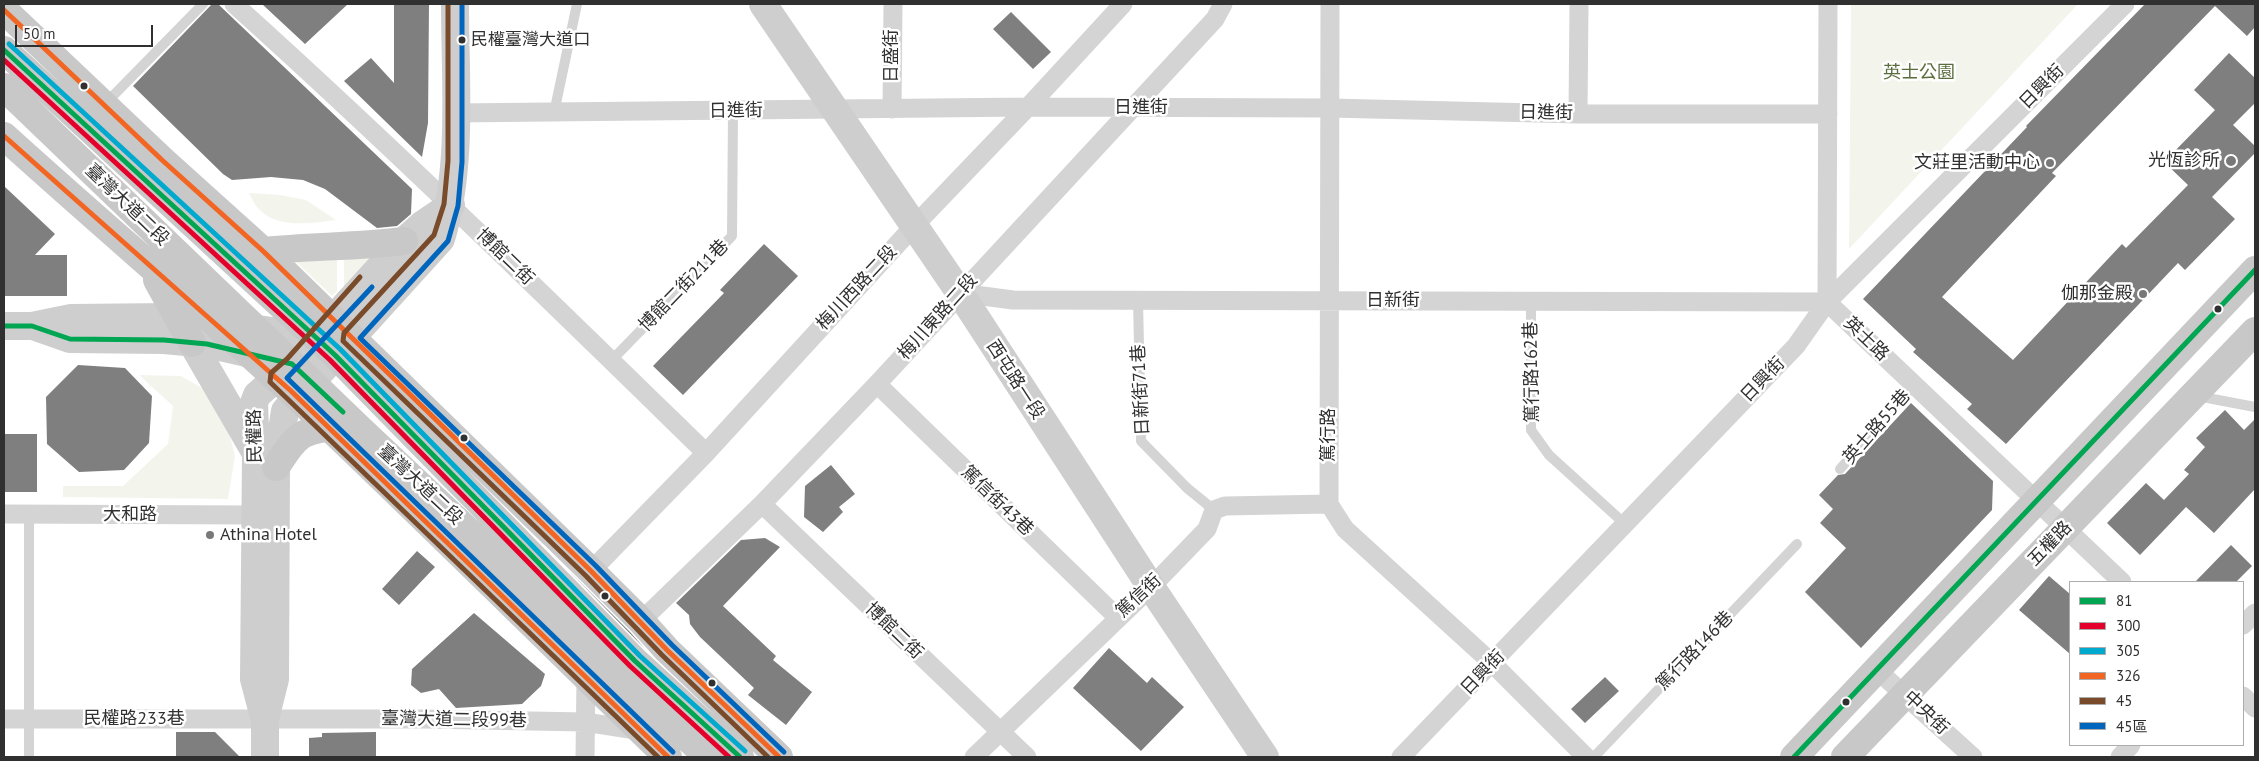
<!DOCTYPE html>
<meta charset="utf-8">
<style>
body{margin:0}
#map{position:relative;width:2259px;height:761px;overflow:hidden;background:#fff;font-family:"PT Sans","Noto Sans TC",sans-serif}
canvas{display:block}
.frame{position:absolute;inset:0;border:5px solid #303030;pointer-events:none}
.legend{position:absolute;left:2069px;top:581px;width:175px;height:165px;box-sizing:border-box;background:#fff;border:1px solid #acacac;margin:0;padding:6px 9px;list-style:none;font-size:15px;color:#303030}
.legend li{display:flex;align-items:center;gap:10px;height:25px}
.legend b{width:25px;border:1px solid #acacac}
.scale{position:absolute;left:15px;top:25px;width:138px;height:22px;box-sizing:border-box;border:2px solid #303030;border-top:0;padding-left:6px;font-size:15px;line-height:18px;white-space:nowrap;color:#303030;-webkit-text-stroke:4px #fff;paint-order:stroke}
</style>
<div id="map">
<canvas width="2259" height="761"></canvas>
<div class="frame"></div>
<ul class="legend">
<li><b style="height:6px;background:#00a651"></b>81</li>
<li><b style="height:6px;background:#e4002b"></b>300</li>
<li><b style="height:6px;background:#00a9ce"></b>305</li>
<li><b style="height:6px;background:#f26522"></b>326</li>
<li><b style="height:6px;background:#7a4b2a"></b>45</li>
<li><b style="height:6px;background:#0065bd"></b>45區</li>
</ul>
<div class="scale">50 m</div>
</div>
<script>
const ctx = document.querySelector('canvas').getContext('2d');
ctx.lineJoin = 'round';
function fill(path, color) { ctx.fillStyle = color; ctx.fill(path, 'evenodd'); }
function strokePath(path, color, width, dash) { ctx.strokeStyle = color; ctx.lineWidth = width; ctx.lineCap = dash ? 'butt' : 'round'; ctx.setLineDash(dash || []); ctx.stroke(path); }
function write(font, color, halo, rows, align = 'center') {
  ctx.font = font + ' "PT Sans","Noto Sans TC",sans-serif'; ctx.lineWidth = 5; ctx.setLineDash([]); ctx.textBaseline = 'middle'; ctx.strokeStyle = halo; ctx.fillStyle = color; for (const [text, x, y, turn = 0] of rows) {
    ctx.save(); ctx.translate(x, y); ctx.rotate((+turn || 0) * Math.PI / 180); ctx.textAlign = isNaN(turn) ? turn : align; if (halo) ctx.strokeText(text, 0, 0); ctx.fillText(text, 0, 0); ctx.restore();
  }
}
fill(new Path2D(`
 M 1851,4 L 2078,4 L 1849,249 Z
 M 249,193 L 280,195 L 306,200 L 336,220 C 314,223 277,229 260,210 C 255,206 252,199 249,193 Z
 M 380,252 L 344,287 L 344,258 Z
 M 289,255 L 337,258 L 337,291 L 332,296 Z
 M 139,375 L 181,376 L 204,389 L 229,432 L 235,456 L 228,499 L 63,497 L 63,486 L 123,486 L 168,444 L 173,406 Z`), '#f3f5ed');
fill(new Path2D(`
 M 212,4 L 218,4 L 412,189 L 411,214 L 397,226 L 377,228 L 325,189 L 303,180 L 271,177 L 232,180 L 223,174 L 133,86 Z
 M 262,4 L 348,4 L 305,44 Z
 M 394,4 L 429,4 L 428,123 L 422,157 L 344,81 L 371,58 L 394,83 Z
 M 2145,4 L 2255,4 L 2255,27 L 2247,36 L 2215,6 L 2052,173 L 2056,176 L 1942,297 L 2013,360 L 2122,244 L 2126,248 L 2188,185 L 2164,162 L 2215,110 L 2194,90 L 2229,53 L 2255,78 L 2255,103 L 2233,125 L 2255,146 L 2255,153 L 2212,197 L 2235,219 L 2185,270 L 2178,263 L 2006,444 L 1967,409 L 1972,404 L 1913,352 L 1916,349 L 1863,299 L 2027,127 L 2026,126 Z
 M 1011,12 L 1051,52 L 1033,69 L 993,29 Z
 M 4,186 L 55,234 L 35,255 L 67,255 L 67,296 L 4,296 Z
 M 764,244 L 798,276 L 683,395 L 653,366 L 724,293 L 720,290 Z
 M 78,365 L 125,368 L 152,396 L 149,443 L 124,470 L 79,472 L 47,444 L 46,397 Z
 M 1911,403 L 1993,481 L 1992,510 L 1861,648 L 1805,592 L 1846,548 L 1820,523 L 1833,509 L 1819,495 L 1838,475 L 1845,474 Z
 M 2225,410 L 2244,430 L 2255,419 L 2255,489 L 2214,533 L 2186,507 L 2140,555 L 2107,523 L 2146,483 L 2164,500 L 2189,474 L 2184,470 L 2205,447 L 2196,438 Z
 M 4,434 L 37,434 L 37,492 L 4,492 Z
 M 831,465 L 855,494 L 839,507 L 843,512 L 823,532 L 804,517 L 805,486 Z
 M 765,538 L 780,547 L 723,606 L 776,656 L 773,660 L 812,692 L 786,725 L 748,695 L 754,688 L 700,637 L 690,624 L 689,615 L 676,603 L 741,540 Z
 M 2231,545 L 2252,566 L 2236,582 L 2195,582 Z
 M 417,551 L 435,567 L 399,605 L 382,589 Z
 M 569,571 L 630,632 L 645,649 Z
 M 2049,576 L 2070,594 L 2070,654 L 2019,610 Z
 M 474,613 L 545,674 L 541,686 L 522,704 L 456,708 L 439,689 L 421,693 L 411,685 L 412,669 Z
 M 1109,648 L 1147,683 L 1152,677 L 1184,707 L 1141,751 L 1073,688 Z
 M 1605,677 L 1619,691 L 1585,723 L 1571,709 Z
 M 176,732 L 215,732 L 240,757 L 176,757 Z
 M 376,732 L 376,757 L 309,757 L 309,738 L 322,737 L 322,733 Z`), '#7f7f7f');
strokePath(new Path2D(`
 M 104,105 L 203,4
 M 554,113 L 577,4
 M 1138,300 L 1141,441 L 1187,488 L 1214,510
 M 1531,302 L 1531,430 L 1549,455 L 1625,524
 M 611,361 L 732,236 L 733,111
 M 2197,396 L 2255,407
 M 1840,469 L 1914,385
 M 29,757 L 29,514
 M 1594,757 L 1797,544`), '#d4d4d4', 10);
strokePath(new Path2D(`
 M 234,4 C 395,149 550,301 706,453
 M 1330,4 L 1329,504 L 1345,529 L 1492,663 L 1586,757
 M 1828,4 L 1827,302 L 2122,582
 M 892,109 L 893,4
 M 455,113 L 1028,107 L 1330,108 L 1578,114 L 1828,114
 M 1578,114 L 1579,4
 M 960,293 L 1013,300 L 1827,302
 M 877,384 L 1117,617
 M 762,504 L 1027,757
 M 4,514 L 256,515
 M 591,571 L 706,453 L 914,226 L 1028,107 L 1123,4
 M 641,621 L 762,504 L 877,384 L 1215,19 L 1223,4
 M 2243,625 L 2255,613
 M 1877,670 L 1973,757
 M 2243,696 L 2255,708
 M 4,719 L 423,719 L 585,722 L 642,731
 M 585,757 L 586,678
 M 974,757 L 1151,587 L 1207,529 L 1214,510 L 1225,506 L 1329,504
 M 1401,757 L 1796,346 L 1827,302 L 2125,4
 M 2120,757 L 2131,745`), '#d4d4d4', 19);
strokePath(new Path2D(`
 M 763,4 L 960,293 L 1151,587 L 1265,757
 M 4,326 L 32,326 L 71,318 L 171,317 L 199,321
 M 33,326 L 70,339 L 164,340 L 207,344 L 256,355
 M 241,327 L 316,337
 M 192,343 L 254,450
 M 264,717 L 254,679 L 256,454 L 254,403 L 257,395 L 292,364 L 404,241 L 423,224 L 451,205
 M 265,757 L 265,719 L 275,679 L 276,467 L 285,411 L 441,239 C 463,166 455,80 455,4`), '#cecece', 28);
strokePath(new Path2D(`
 M 4,10 L 162,160 L 263,251 L 591,571 L 641,621 L 667,650 L 779,757
 M 4,50 L 335,355 L 635,661 L 740,757
 M 4,87 L 359,428 L 708,757
 M 4,136 C 112,234 225,328 331,429 C 444,537 556,648 668,757
 M 263,251 C 310,246 357,247 404,241
 M 157,280 L 192,343
 M 276,467 C 298,433 301,430 342,426
 M 1794,757 L 2255,270
 M 1845,757 L 2255,331`), '#c8c8c8', 28);
strokePath(new Path2D(`
 M 4,50 L 335,355 L 635,661 L 740,757
 M 4,326 L 32,326 L 70,339 L 164,340 L 207,344 L 292,364 L 343,412
 M 1794,757 L 2255,270`), '#00a651', 5);
strokePath(new Path2D(`
 M 4,60 L 330,360 L 630,666 L 729,757`), '#e4002b', 5);
strokePath(new Path2D(`
 M 9,44 L 340,349 L 640,656 L 745,751`), '#00a9ce', 5);
strokePath(new Path2D(`
 M 4,10 L 162,160 L 263,251 L 591,571 L 667,650 L 779,757
 M 4,136 L 291,391 L 668,757`), '#f26522', 5);
strokePath(new Path2D(`
 M 448,4 L 448,161 L 444,204 L 434,235 L 344,333 L 343,341 L 586,576 L 662,655 L 768,757
 M 360,277 L 287,359 L 271,373 L 270,382 L 658,757`), '#7a4b2a', 5);
strokePath(new Path2D(`
 M 462,4 L 462,162 L 458,206 L 448,241 L 360,338 L 596,566 L 672,645 L 784,752
 M 372,287 L 287,378 L 673,752`), '#0065bd', 5);
for (const [x, y, r, color] of [
 [462,40,4.5,"#303030"],
 [84,86,4.5,"#303030"],
 [2231,161,6,"#787878"],
 [2050,163,5,"#787878"],
 [2143,294,5,"#787878"],
 [2218,309,4.5,"#303030"],
 [464,438,4.5,"#303030"],
 [210,535,5,"#787878"],
 [605,596,4.5,"#303030"],
 [712,683,4.5,"#303030"],
 [1846,702,4.5,"#303030"]
]) { const dot = new Path2D(); dot.arc(x, y, r, 0, 2 * Math.PI); ctx.fillStyle = color; ctx.fill(dot); strokePath(dot, '#fff', 2); }
write('17px', '#303030', '#fff', [
 ["民權臺灣大道口",471,40]
], 'left');
write('18px', '#303030', '#fff', [
 ["日盛街",892,56,-90],
 ["日興街",2042,87,-45],
 ["日進街",1141,108],
 ["日進街",736,111,-1],
 ["日進街",1546,113,1],
 ["臺灣大道二段",127,205,44],
 ["博館二街",505,257,44],
 ["博館二街211巷",684,286,-46],
 ["梅川西路二段",857,288,-47],
 ["日新街",1393,301],
 ["梅川東路二段",938,317,-48],
 ["英士路",1866,339,44],
 ["篤行路162巷",1532,372,-91],
 ["西屯路一段",1015,380,57],
 ["日興街",1763,380,-46],
 ["日新街71巷",1141,390,-93],
 ["英士路55巷",1877,427,-49],
 ["篤行路",1329,435,-90],
 ["民權路",255,436,-91],
 ["臺灣大道二段",420,485,43],
 ["篤信街43巷",997,501,44],
 ["大和路",130,515],
 ["五權路",2050,544,-46],
 ["篤信街",1139,596,-43],
 ["博館二街",894,631,44],
 ["篤行路146巷",1695,651,-46],
 ["日興街",1483,673,-46],
 ["中央街",1926,713,43],
 ["民權路233巷",134,719],
 ["臺灣大道二段99巷",454,720,1]
]);
write('18px', '#5b6d3c', '#fff', [
 ["英士公園",1919,73]
]);
write('18px', '#303030', '#fff', [
 ["光恆診所",2220,161],
 ["文莊里活動中心",2040,163],
 ["伽那金殿",2133,294],
 ["Athina Hotel",220,535,"left"]
], 'right');
</script>
